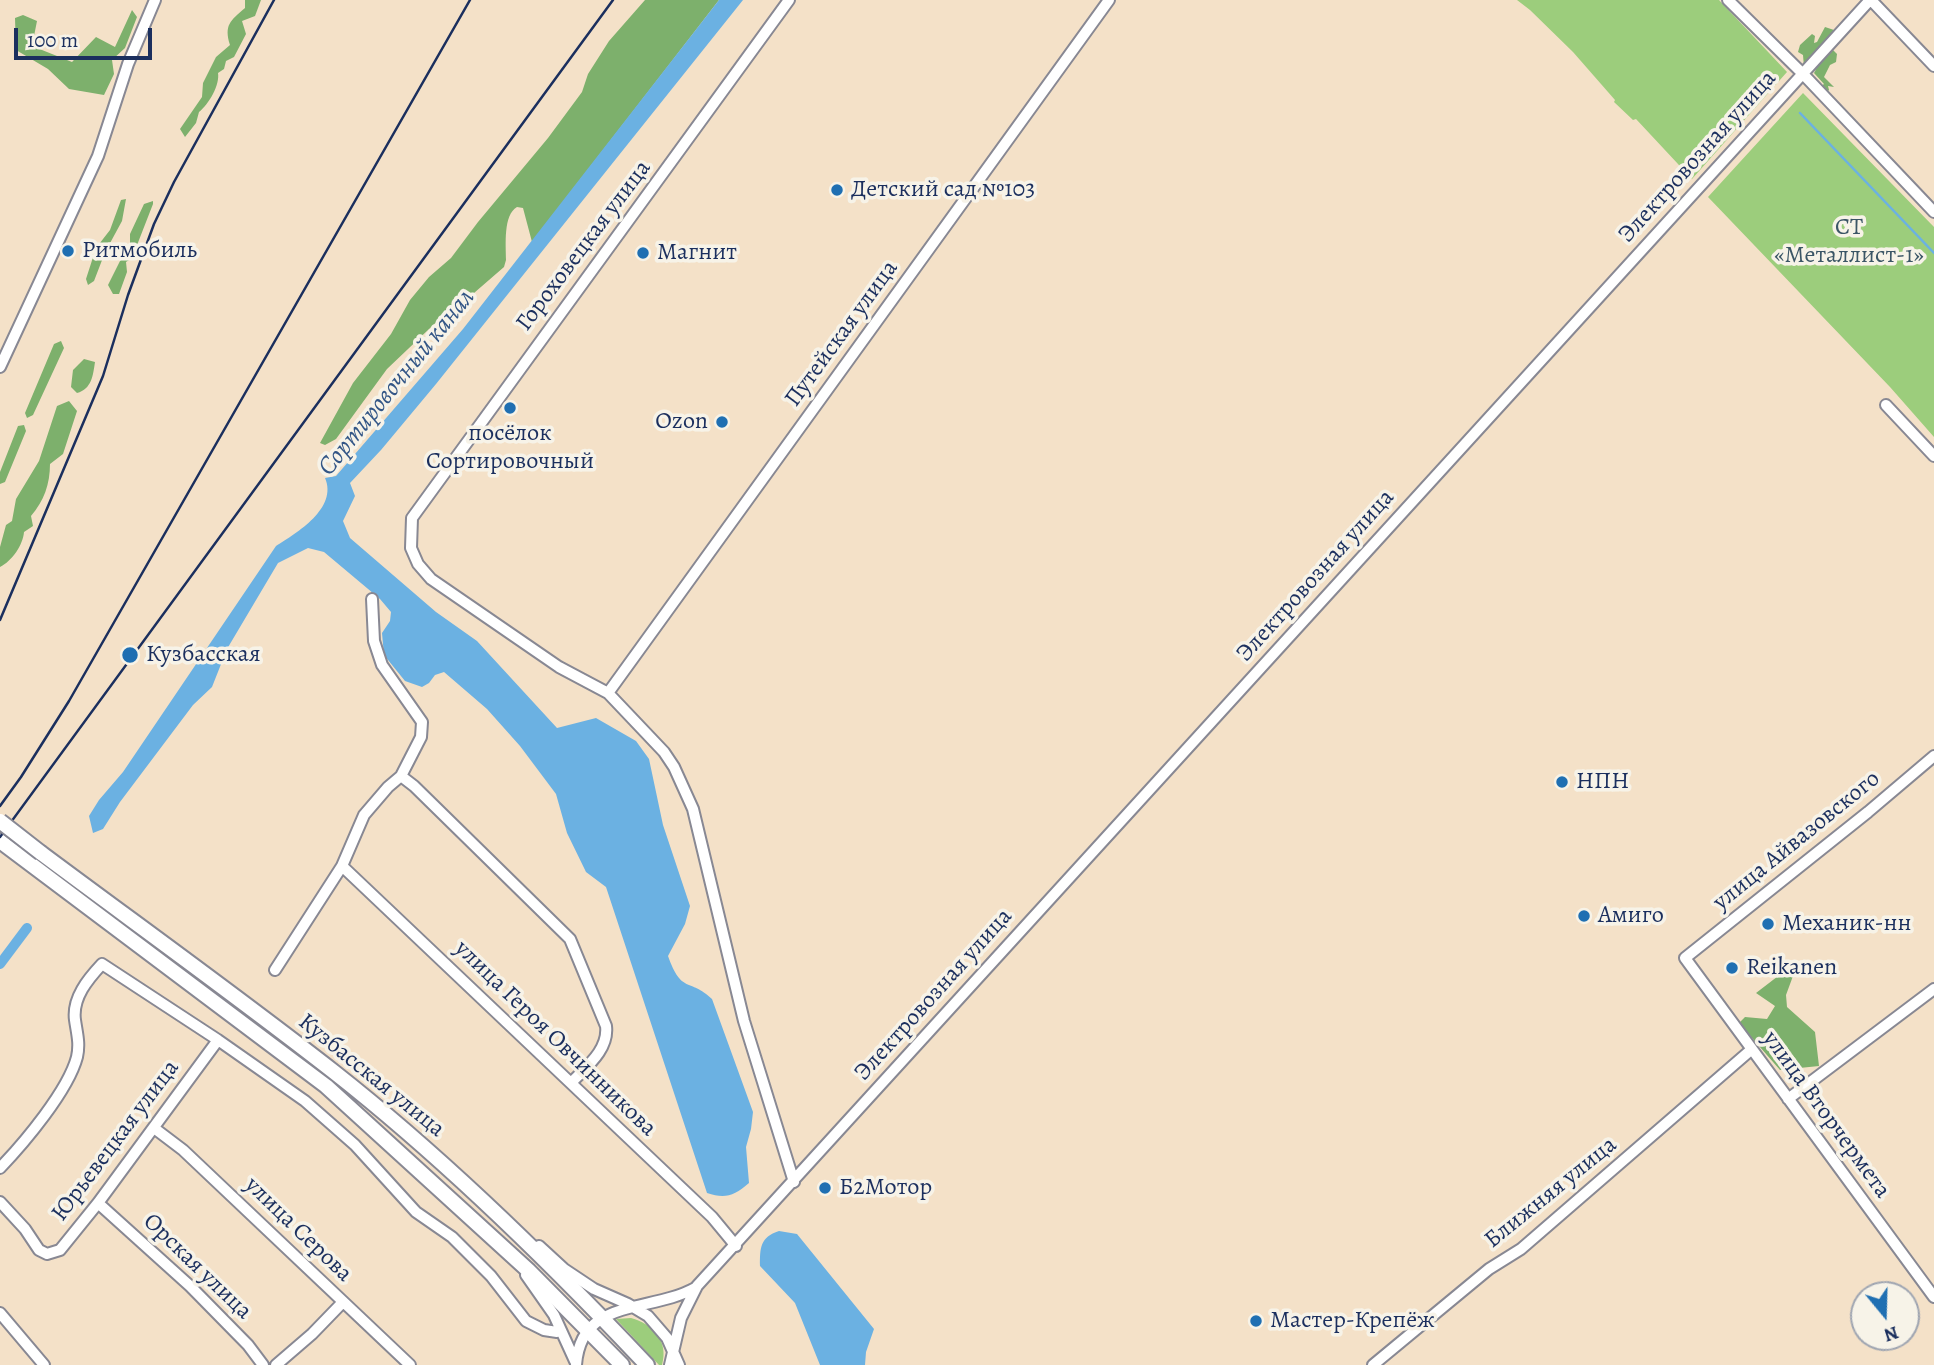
<!DOCTYPE html>
<meta charset="utf-8">
<style>
body{margin:0}
#map{position:relative;width:1934px;height:1365px;overflow:hidden;background:#f4e1c8;font-family:Alegreya,serif}
canvas{display:block}
.north{position:absolute;left:1850px;top:1281px;width:70px;height:70px;box-sizing:border-box;background:#f7f3e8;border:2px solid #9fa5b1;border-radius:50%;rotate:161deg;font-size:19px;font-weight:700;line-height:28px;text-align:center;color:#1b2f5e}
.north::after{content:'';display:block;margin:auto;width:24px;height:32px;background:#1f6fb2;clip-path:polygon(50% 0,100% 100%,50% 72%,0 100%)}
.scale{position:absolute;left:14px;top:28px;width:138px;height:32px;box-sizing:border-box;border:4px solid #1b2f5e;border-top:0;padding-left:9px;font-size:21px;line-height:24px;white-space:nowrap;color:#1b2f5e;-webkit-text-stroke:5px #f7f3e8;paint-order:stroke}
</style>
<div id="map">
<canvas width="1934" height="1365"></canvas>
<div class="north">N</div>
<div class="scale">100 m</div>
</div>
<script>
const ctx = document.querySelector('canvas').getContext('2d');
ctx.lineJoin = 'round';
function fill(path, color) { ctx.fillStyle = color; ctx.fill(path, 'evenodd'); }
function strokePath(path, color, width, dash) { ctx.strokeStyle = color; ctx.lineWidth = width; ctx.lineCap = dash ? 'butt' : 'round'; ctx.setLineDash(dash || []); ctx.stroke(path); }
function write(font, color, halo, rows, align = 'center') {
  ctx.font = font + ' Alegreya,serif'; ctx.lineWidth = 7; ctx.setLineDash([]); ctx.textBaseline = 'middle'; ctx.strokeStyle = halo; ctx.fillStyle = color; for (const [text, x, y, turn = 0] of rows) {
    ctx.save(); ctx.translate(x, y); ctx.rotate((+turn || 0) * Math.PI / 180); ctx.textAlign = isNaN(turn) ? turn : align; if (halo) ctx.strokeText(text, 0, 0); ctx.fillText(text, 0, 0); ctx.restore();
  }
}
fill(new Path2D(`
 M 1517,0 L 1719,0 L 1787,72 L 1692,179 L 1636,119 L 1633,120 L 1614,102 L 1615,100 L 1573,52 L 1530,10 Z
 M 1803,93 L 1934,227 L 1934,437 L 1890,387 L 1708,197 Z
 M 631,1318 C 653,1324 669,1341 662,1365 L 659,1365 L 616,1319 Z`), '#9ccd7c');
fill(new Path2D(`
 M 245,0 L 261,0 L 255,16 L 242,21 L 246,34 L 234,57 L 226,61 L 224,69 L 218,73 C 220,85 209,104 199,112 L 196,123 L 185,137 L 180,129 L 202,97 L 203,83 L 216,57 L 230,45 C 224,25 230,21 245,8 Z
 M 645,0 L 719,0 L 532,242 L 523,208 L 517,207 C 503,215 506,245 506,260 L 504,267 L 474,293 L 449,310 L 387,369 L 336,439 L 325,445 L 320,443 L 353,383 L 391,334 L 410,300 L 429,277 L 451,258 L 478,222 L 548,138 L 582,92 L 588,74 L 609,41 Z
 M 132,10 L 137,17 L 125,48 L 112,60 L 114,74 L 104,95 L 69,89 L 48,69 L 16,50 L 15,18 L 23,15 L 37,21 L 32,46 L 72,62 L 96,37 L 115,47 Z
 M 1825,27 L 1837,31 L 1831,40 L 1833,50 L 1837,54 L 1836,62 L 1830,65 L 1824,77 L 1834,87 L 1828,86 L 1829,90 L 1825,94 L 1820,87 L 1824,84 L 1814,73 L 1820,62 L 1804,67 L 1803,55 L 1798,52 L 1800,45 L 1812,34 L 1815,36 L 1814,43 L 1817,42 Z
 M 126,199 L 122,221 L 109,245 L 100,247 L 104,255 L 94,281 L 88,285 L 86,279 L 96,248 L 110,230 L 121,200 Z
 M 153,201 L 153,204 L 132,258 L 126,262 L 127,272 L 119,294 L 113,294 L 108,285 L 124,253 L 130,250 L 130,234 L 144,204 Z
 M 61,341 L 64,348 L 33,415 L 27,418 L 25,413 L 54,344 Z
 M 84,359 L 95,362 C 93,375 92,389 77,393 L 71,387 L 73,370 Z
 M 69,401 L 77,411 L 63,454 L 50,464 C 50,484 44,501 31,516 L 33,526 L 24,532 C 23,545 12,561 0,567 L 0,547 L 6,525 L 12,521 L 16,499 L 39,461 L 57,406 Z
 M 24,425 L 26,431 L 5,482 L 0,484 L 0,472 L 18,426 Z
 M 1786,970 L 1793,976 L 1786,995 L 1787,1007 L 1815,1032 L 1819,1066 L 1780,1070 L 1739,1023 L 1745,1017 L 1767,1019 L 1775,1006 L 1756,993 Z`), '#7db06c');
fill(new Path2D(`
 M 719,0 L 743,0 L 436,384 L 381,450 L 350,483 L 355,496 L 343,521 L 350,538 L 436,612 L 477,641 L 557,728 L 596,718 L 636,741 L 649,759 L 663,825 L 690,906 L 685,924 L 668,956 C 682,995 689,977 712,999 L 753,1112 L 751,1129 L 746,1147 L 749,1183 C 734,1196 725,1199 707,1193 L 606,887 L 586,872 L 567,833 L 556,794 L 520,746 L 487,709 L 444,672 L 435,675 L 429,683 L 422,687 L 405,681 L 384,655 L 382,633 L 390,621 L 391,612 L 380,599 L 324,552 L 308,548 L 278,563 L 227,649 L 212,687 L 193,705 L 120,802 L 103,829 L 93,833 L 89,816 L 99,800 L 123,772 L 276,546 C 297,533 338,508 325,478 L 336,476 L 463,329 Z
 M 779,1231 L 797,1234 L 874,1329 L 866,1352 L 865,1365 L 820,1365 L 795,1303 L 760,1266 C 760,1248 760,1237 779,1231 Z`), '#6bb1e2');
strokePath(new Path2D(`
 M 1800,113 L 1934,253`), '#6bb1e2', 2.5);
strokePath(new Path2D(`
 M 0,964 L 27,928`), '#6bb1e2', 10);
const minor = new Path2D(`
 M 789,0 L 412,518 L 411,548 L 418,564 L 431,579 L 559,667 L 608,693 L 664,752 L 674,767 L 693,809 L 744,1021 L 794,1182
 M 1728,0 L 1803,74 L 1934,212
 M 1871,0 L 1934,66
 M 0,367 L 98,156 L 128,64 L 155,0
 M 1886,405 L 1934,456
 M 608,693 L 1109,0
 M 1934,756 L 1868,812 L 1685,958 L 1934,1297
 M 401,776 L 414,786 L 570,939 L 606,1026 C 609,1050 586,1067 571,1083
 M 342,866 L 712,1217 L 736,1246
 M 275,970 L 342,866 L 364,815 L 388,787 L 401,776 L 421,737 L 422,722 L 382,665 L 374,641 L 372,599
 M 1788,1099 L 1934,989
 M 154,1128 L 183,1150 L 410,1365
 M 0,1168 C 24,1143 68,1091 77,1057 C 80,1043 77,1034 75,1020 C 72,998 88,979 102,964 L 218,1040 L 305,1101 L 355,1145 L 416,1212 L 452,1237 L 491,1276 L 526,1321 L 544,1330 L 557,1332 L 561,1331
 M 0,1202 L 25,1229 L 39,1250 L 47,1254 L 60,1250 L 98,1203 L 218,1040
 M 98,1203 L 190,1286 L 248,1345 L 263,1365
 M 539,1246 L 564,1269 L 594,1289 L 628,1304 L 648,1316 L 667,1338 L 679,1365
 M 526,1275 L 554,1315 L 575,1361
 M 0,1313 L 44,1365
 M 276,1365 L 312,1334 L 343,1302
 M 576,1365 C 581,1297 650,1313 695,1288
 M 670,1365 L 681,1318 L 697,1286 L 1870,0
 M 1373,1365 L 1489,1269 L 1521,1249 L 1752,1049`);
const major = new Path2D(`
 M 0,841 L 326,1086 L 529,1271 L 622,1365
 M 41,853 C 139,926 238,997 334,1072 C 446,1160 549,1261 647,1365`);
strokePath(minor, '#888893', 14);
strokePath(major, '#888893', 18);
strokePath(minor, '#fff', 10);
strokePath(major, '#fff', 14);
strokePath(new Path2D(`
 M 0,620 L 103,376 L 128,295 L 154,224 L 174,182 L 274,0
 M 0,806 L 21,777 L 69,701 L 470,0
 M 0,837 L 613,0`), '#1b2f5e', 2.5);
const majorBridge = new Path2D(`
 M 0,821 L 41,853`);
strokePath(majorBridge, '#888893', 18, []);
strokePath(majorBridge, '#fff', 14);
for (const [x, y, r, color] of [
 [837,190,7,"#1f6fb2"],
 [68,251,7,"#1f6fb2"],
 [643,253,7,"#1f6fb2"],
 [510,408,7,"#1f6fb2"],
 [722,422,7,"#1f6fb2"],
 [130,655,9,"#1f6fb2"],
 [1562,782,7,"#1f6fb2"],
 [1584,916,7,"#1f6fb2"],
 [1768,924,7,"#1f6fb2"],
 [1732,968,7,"#1f6fb2"],
 [825,1188,7,"#1f6fb2"],
 [1256,1321,7,"#1f6fb2"]
]) { const dot = new Path2D(); dot.arc(x, y, r, 0, 2 * Math.PI); ctx.fillStyle = color; ctx.fill(dot); strokePath(dot, '#f7f3e8', 2.5); }
write('24px', '#1b2f5e', '#f7f3e8', [
 ["Электровозная улица",1698,157,-48],
 ["Гороховецкая улица",584,246,-53],
 ["Путейская улица",842,334,-54],
 ["Электровозная улица",1316,576,-48],
 ["улица Айвазовского",1797,841,-39],
 ["Электровозная улица",934,995,-48],
 ["улица Героя Овчинникова",555,1039,44],
 ["Кузбасская улица",371,1076,39],
 ["улица Вторчермета",1826,1115,54],
 ["Юрьевецкая улица",116,1141,-53],
 ["Ближняя улица",1551,1193,-39],
 ["улица Серова",298,1230,44],
 ["Орская улица",197,1267,44]
]);
write('24px', '#1b2f5e', '#f7f3e8', [
 ["Детский сад №103",851,190],
 ["Ритмобиль",82,251],
 ["Магнит",657,253],
 ["Ozon",708,422,"right"],
 ["посёлок",510,434,"center"],
 ["Сортировочный",510,462,"center"],
 ["Кузбасская",146,655],
 ["НПН",1576,782],
 ["Амиго",1598,916],
 ["Механик-нн",1782,924],
 ["Reikanen",1746,968],
 ["Б2Мотор",839,1188],
 ["Мастер-Крепёж",1270,1321]
], 'left');
write('24px', '#3b5666', '#f7f3e8', [
 ["СТ",1849,228],
 ["«Металлист-1»",1849,256]
]);
write('italic 26px', '#335686', '#f7f3e8', [
 ["Сортировочный канал",397,383,-51]
]);
</script>
